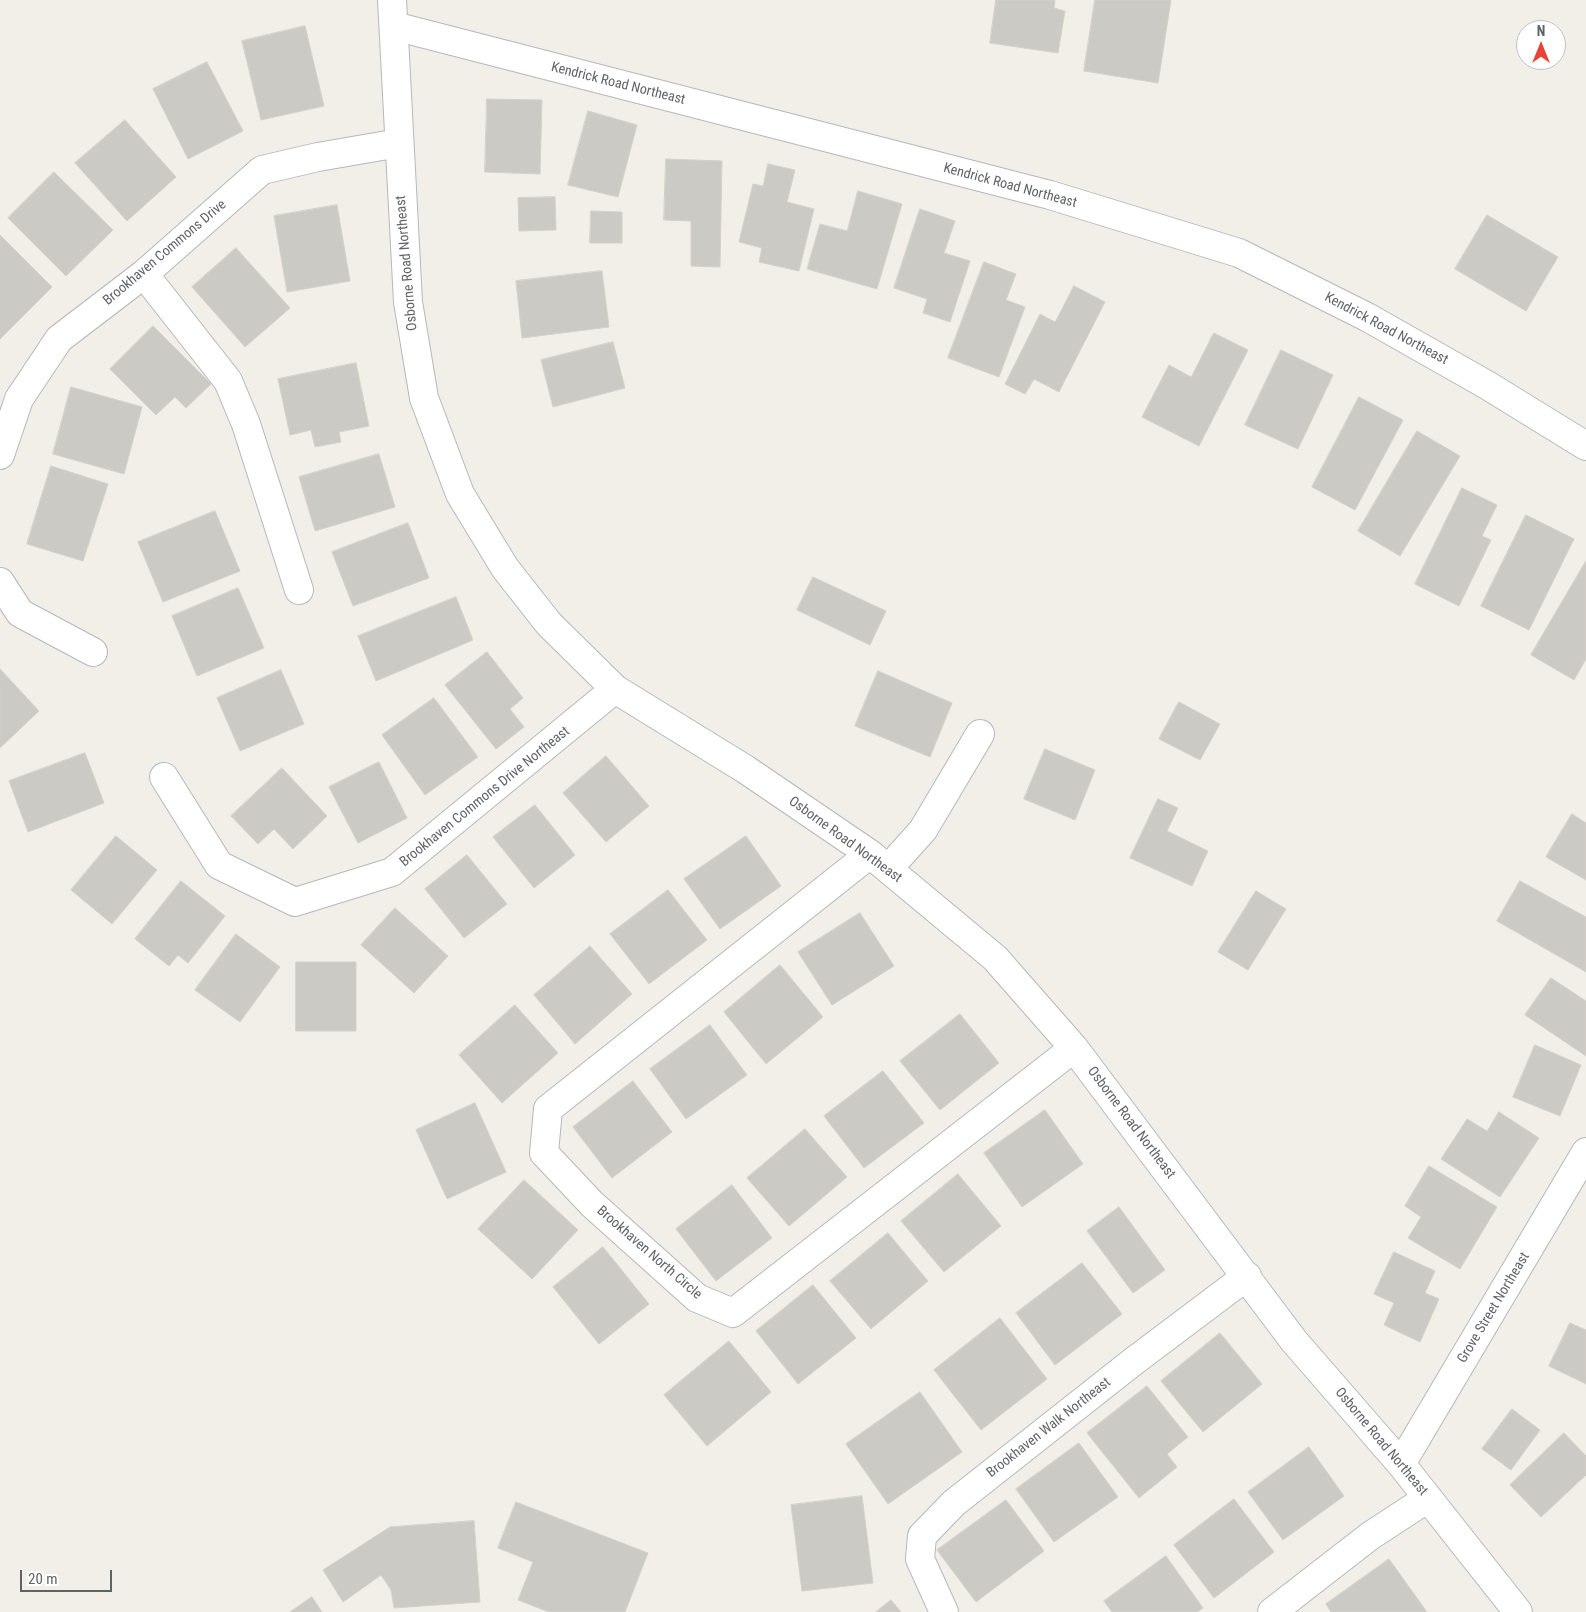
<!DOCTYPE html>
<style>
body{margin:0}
#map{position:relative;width:1586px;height:1612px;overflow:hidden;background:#f1efe8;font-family:"Roboto Condensed",sans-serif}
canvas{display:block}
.north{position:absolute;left:1516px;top:20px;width:50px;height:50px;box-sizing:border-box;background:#fff;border:1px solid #bfc1c3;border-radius:50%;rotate:0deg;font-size:14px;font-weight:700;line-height:20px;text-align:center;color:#5f6368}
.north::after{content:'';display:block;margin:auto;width:18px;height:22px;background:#ea4335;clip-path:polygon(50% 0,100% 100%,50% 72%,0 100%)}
.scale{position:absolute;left:20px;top:1570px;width:92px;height:22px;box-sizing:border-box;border:2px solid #5f6368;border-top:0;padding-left:6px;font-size:15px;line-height:18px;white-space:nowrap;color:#5f6368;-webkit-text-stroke:4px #fff;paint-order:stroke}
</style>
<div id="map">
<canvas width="1586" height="1612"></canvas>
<div class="north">N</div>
<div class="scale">20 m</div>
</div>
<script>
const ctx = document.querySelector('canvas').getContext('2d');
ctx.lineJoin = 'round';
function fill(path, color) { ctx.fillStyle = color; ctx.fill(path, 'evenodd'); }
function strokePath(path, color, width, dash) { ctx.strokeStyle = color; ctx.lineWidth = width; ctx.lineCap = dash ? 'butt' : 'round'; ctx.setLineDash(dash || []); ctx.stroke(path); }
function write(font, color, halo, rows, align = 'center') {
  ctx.font = font + ' "Roboto Condensed",sans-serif'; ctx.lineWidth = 5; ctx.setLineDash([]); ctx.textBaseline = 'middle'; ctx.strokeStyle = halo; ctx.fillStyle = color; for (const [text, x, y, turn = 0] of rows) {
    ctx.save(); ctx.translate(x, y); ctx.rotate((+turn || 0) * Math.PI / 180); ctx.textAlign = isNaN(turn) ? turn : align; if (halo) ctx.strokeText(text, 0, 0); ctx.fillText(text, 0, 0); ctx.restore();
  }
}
const building = new Path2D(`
 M 996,0 L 1055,0 L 1054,8 L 1065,11 L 1058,53 L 990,43 Z
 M 1095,0 L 1171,0 L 1158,83 L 1084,71 Z
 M 305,26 L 324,106 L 261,120 L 242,41 Z
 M 207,62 L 243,131 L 188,159 L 153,89 Z
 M 487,99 L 542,100 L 540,174 L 485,172 Z
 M 588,111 L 637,125 L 618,197 L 568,185 Z
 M 125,120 L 176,177 L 127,221 L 75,163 Z
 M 666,159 L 722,161 L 720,267 L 691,266 L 691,221 L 664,220 Z
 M 768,164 L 795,170 L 787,202 L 814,209 L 799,271 L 759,262 L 762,248 L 739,242 L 753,184 L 763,186 Z
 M 54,172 L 113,230 L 66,276 L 8,218 Z
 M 858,191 L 902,204 L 877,289 L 807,269 L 820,224 L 847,231 Z
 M 555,197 L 556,230 L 519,231 L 518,198 Z
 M 337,205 L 350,281 L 287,292 L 274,216 Z
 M 920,209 L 955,221 L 944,253 L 970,261 L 950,322 L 923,313 L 927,299 L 894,288 Z
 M 591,211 L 622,212 L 622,243 L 590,243 Z
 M 1487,215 L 1558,257 L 1526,311 L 1455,269 Z
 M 0,235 L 52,287 L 0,339 Z
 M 236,248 L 290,308 L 245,347 L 192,287 Z
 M 984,262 L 1016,274 L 1006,300 L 1025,307 L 999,377 L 948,358 Z
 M 602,271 L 609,327 L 522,338 L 516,281 Z
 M 1074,286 L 1105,302 L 1059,392 L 1034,379 L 1025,394 L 1005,384 L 1040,314 L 1055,322 Z
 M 153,326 L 211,384 L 186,408 L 175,397 L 156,415 L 110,369 Z
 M 1214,333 L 1248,350 L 1199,446 L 1142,417 L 1169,365 L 1191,377 Z
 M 613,342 L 625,388 L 553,407 L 541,360 Z
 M 1281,350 L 1333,375 L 1298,449 L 1245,425 Z
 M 356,363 L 369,426 L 339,432 L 341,442 L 315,447 L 311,430 L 290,435 L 278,379 Z
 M 71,387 L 142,407 L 124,474 L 53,454 Z
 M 1359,397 L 1403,420 L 1355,510 L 1312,487 Z
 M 1417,431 L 1460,456 L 1400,556 L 1358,531 Z
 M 379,454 L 395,507 L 315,531 L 299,477 Z
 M 51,466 L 108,484 L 83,561 L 27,544 Z
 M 1462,488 L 1497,505 L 1482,536 L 1491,540 L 1459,606 L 1415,584 Z
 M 215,511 L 240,571 L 163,602 L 138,542 Z
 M 1526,515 L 1574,539 L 1529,630 L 1481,606 Z
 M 408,523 L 429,578 L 353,606 L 332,552 Z
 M 1586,561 L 1586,659 L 1574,680 L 1531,655 Z
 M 813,577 L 886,611 L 870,645 L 797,610 Z
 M 238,588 L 264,648 L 197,676 L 172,616 Z
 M 456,597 L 473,640 L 376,681 L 358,636 Z
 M 487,652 L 523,698 L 510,709 L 524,727 L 496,749 L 445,685 Z
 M 0,669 L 39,711 L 0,748 Z
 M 281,670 L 304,724 L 240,751 L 217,698 Z
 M 878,671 L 952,703 L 930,757 L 855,726 Z
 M 434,698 L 478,757 L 425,795 L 382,735 Z
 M 1179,702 L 1220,724 L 1200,760 L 1159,739 Z
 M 1045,749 L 1095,770 L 1075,820 L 1024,799 Z
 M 85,753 L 104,803 L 28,832 L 9,781 Z
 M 606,756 L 649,806 L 606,842 L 563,793 Z
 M 379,762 L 407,818 L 358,843 L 329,787 Z
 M 282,768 L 327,816 L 293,849 L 274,829 L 258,844 L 231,816 Z
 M 1158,799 L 1178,808 L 1167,831 L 1208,851 L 1192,886 L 1130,858 Z
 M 535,805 L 575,855 L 534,888 L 493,837 Z
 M 1572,814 L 1586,823 L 1586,880 L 1546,857 Z
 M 116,836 L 157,870 L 112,924 L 71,890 Z
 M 746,836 L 781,886 L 720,929 L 684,879 Z
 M 467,855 L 507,904 L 464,938 L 425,889 Z
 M 181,881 L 225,916 L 188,963 L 178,955 L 169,966 L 135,939 Z
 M 1520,881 L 1586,917 L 1586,972 L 1497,921 Z
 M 668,890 L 707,940 L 649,984 L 610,934 Z
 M 1256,891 L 1286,909 L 1248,970 L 1218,952 Z
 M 395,908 L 448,956 L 414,993 L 361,945 Z
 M 860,913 L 894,966 L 832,1005 L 798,952 Z
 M 236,934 L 280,967 L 240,1022 L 195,990 Z
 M 590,946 L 632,994 L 575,1044 L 534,995 Z
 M 296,962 L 356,962 L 356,1031 L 296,1031 Z
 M 780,965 L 823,1017 L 766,1064 L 724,1012 Z
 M 1551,978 L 1586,1001 L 1586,1056 L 1525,1015 Z
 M 515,1005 L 558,1053 L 502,1103 L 459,1055 Z
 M 960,1014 L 999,1063 L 940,1110 L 900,1061 Z
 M 710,1025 L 747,1075 L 686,1119 L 650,1069 Z
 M 1535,1045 L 1581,1065 L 1560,1116 L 1513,1097 Z
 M 883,1071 L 924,1123 L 864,1168 L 824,1116 Z
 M 633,1081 L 672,1132 L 612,1178 L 573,1127 Z
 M 475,1103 L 506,1172 L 447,1199 L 416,1130 Z
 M 1045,1110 L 1083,1164 L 1022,1207 L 984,1153 Z
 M 1499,1112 L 1539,1138 L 1500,1197 L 1441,1159 L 1467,1119 L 1487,1131 Z
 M 805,1129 L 847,1177 L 789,1226 L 747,1178 Z
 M 1429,1166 L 1497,1207 L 1460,1269 L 1408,1238 L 1421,1217 L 1405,1206 Z
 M 958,1174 L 1001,1226 L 944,1272 L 901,1221 Z
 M 524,1180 L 578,1230 L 532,1279 L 478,1229 Z
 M 732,1185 L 772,1238 L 716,1281 L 676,1229 Z
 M 1119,1207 L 1165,1270 L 1133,1293 L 1087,1231 Z
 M 888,1233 L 928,1281 L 871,1329 L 830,1281 Z
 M 603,1247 L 649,1304 L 599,1344 L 553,1287 Z
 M 1394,1252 L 1435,1271 L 1425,1293 L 1439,1299 L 1420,1342 L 1384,1325 L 1394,1303 L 1374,1294 Z
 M 1082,1263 L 1122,1314 L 1055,1365 L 1016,1313 Z
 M 813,1285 L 856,1338 L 798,1384 L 756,1331 Z
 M 1000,1318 L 1047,1379 L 981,1430 L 934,1370 Z
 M 1570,1323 L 1586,1330 L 1586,1384 L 1549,1366 Z
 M 1220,1333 L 1262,1384 L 1203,1432 L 1161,1381 Z
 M 729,1341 L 771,1392 L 707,1446 L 664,1395 Z
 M 1147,1386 L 1188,1437 L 1167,1454 L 1177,1467 L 1139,1498 L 1087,1433 Z
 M 920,1392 L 962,1452 L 888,1504 L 846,1444 Z
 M 1512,1409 L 1540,1430 L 1511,1470 L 1482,1449 Z
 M 1564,1433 L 1586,1456 L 1586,1475 L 1541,1517 L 1510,1485 Z
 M 1079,1443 L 1118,1497 L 1054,1542 L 1016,1489 Z
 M 1309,1447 L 1344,1496 L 1283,1540 L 1248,1492 Z
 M 862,1496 L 873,1583 L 802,1591 L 791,1505 Z
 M 1234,1499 L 1274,1552 L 1214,1598 L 1174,1545 Z
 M 1006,1500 L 1044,1551 L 976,1602 L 937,1550 Z
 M 516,1502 L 648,1553 L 625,1612 L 549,1612 L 518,1600 L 533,1562 L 498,1548 Z
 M 474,1521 L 480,1602 L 394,1608 L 391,1590 L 381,1575 L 343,1602 L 323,1570 L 390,1527 Z
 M 1166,1556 L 1203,1608 L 1197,1612 L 1112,1612 L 1104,1601 Z
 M 1389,1559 L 1427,1612 L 1331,1612 L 1326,1604 Z
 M 312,1597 L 322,1612 L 290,1612 Z
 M 891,1600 L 901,1612 L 876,1612 Z`);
fill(building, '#cccac5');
strokePath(building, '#d6d1c6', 1);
const minor = new Path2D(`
 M 392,0 L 408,302 L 424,398 L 460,494 L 505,568 L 549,624 L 615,689 L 745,769 L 870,854 L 995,958 L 1074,1048 L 1294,1341 L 1401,1464 L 1518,1612
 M 394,26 L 1050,195 L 1239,253 L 1367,317 L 1487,385 L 1586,446
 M 144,274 L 228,381 L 246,424 L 299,590
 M 0,455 L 19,399 L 59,339 L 144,274 L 262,170 L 318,157 L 399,143
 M 0,582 L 20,613 L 93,652
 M 164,777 L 219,865 L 295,902 L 392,872 L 615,689
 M 870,854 L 548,1109 L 544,1153 L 592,1204 L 697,1298 L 733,1313 L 1074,1048
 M 888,869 L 923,830 L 980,734
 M 1401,1464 L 1586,1152
 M 944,1612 L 920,1559 L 922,1536 L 954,1503 L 1134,1361 L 1247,1276
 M 1272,1612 L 1370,1536 L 1428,1498`);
strokePath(minor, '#b5b8bc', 30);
strokePath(minor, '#fff', 28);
write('14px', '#5f6368', '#fff', [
 ["Kendrick Road Northeast",618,84,14],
 ["Kendrick Road Northeast",1010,186,15],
 ["Brookhaven Commons Drive",165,253,-40],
 ["Osborne Road Northeast",407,263,-95],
 ["Kendrick Road Northeast",1386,329,28],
 ["Brookhaven Commons Drive Northeast",485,797,-39],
 ["Osborne Road Northeast",845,840,36],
 ["Osborne Road Northeast",1131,1123,53],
 ["Brookhaven North Circle",649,1253,41],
 ["Grove Street Northeast",1494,1308,-59],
 ["Brookhaven Walk Northeast",1049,1428,-38],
 ["Osborne Road Northeast",1381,1442,50]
]);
</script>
